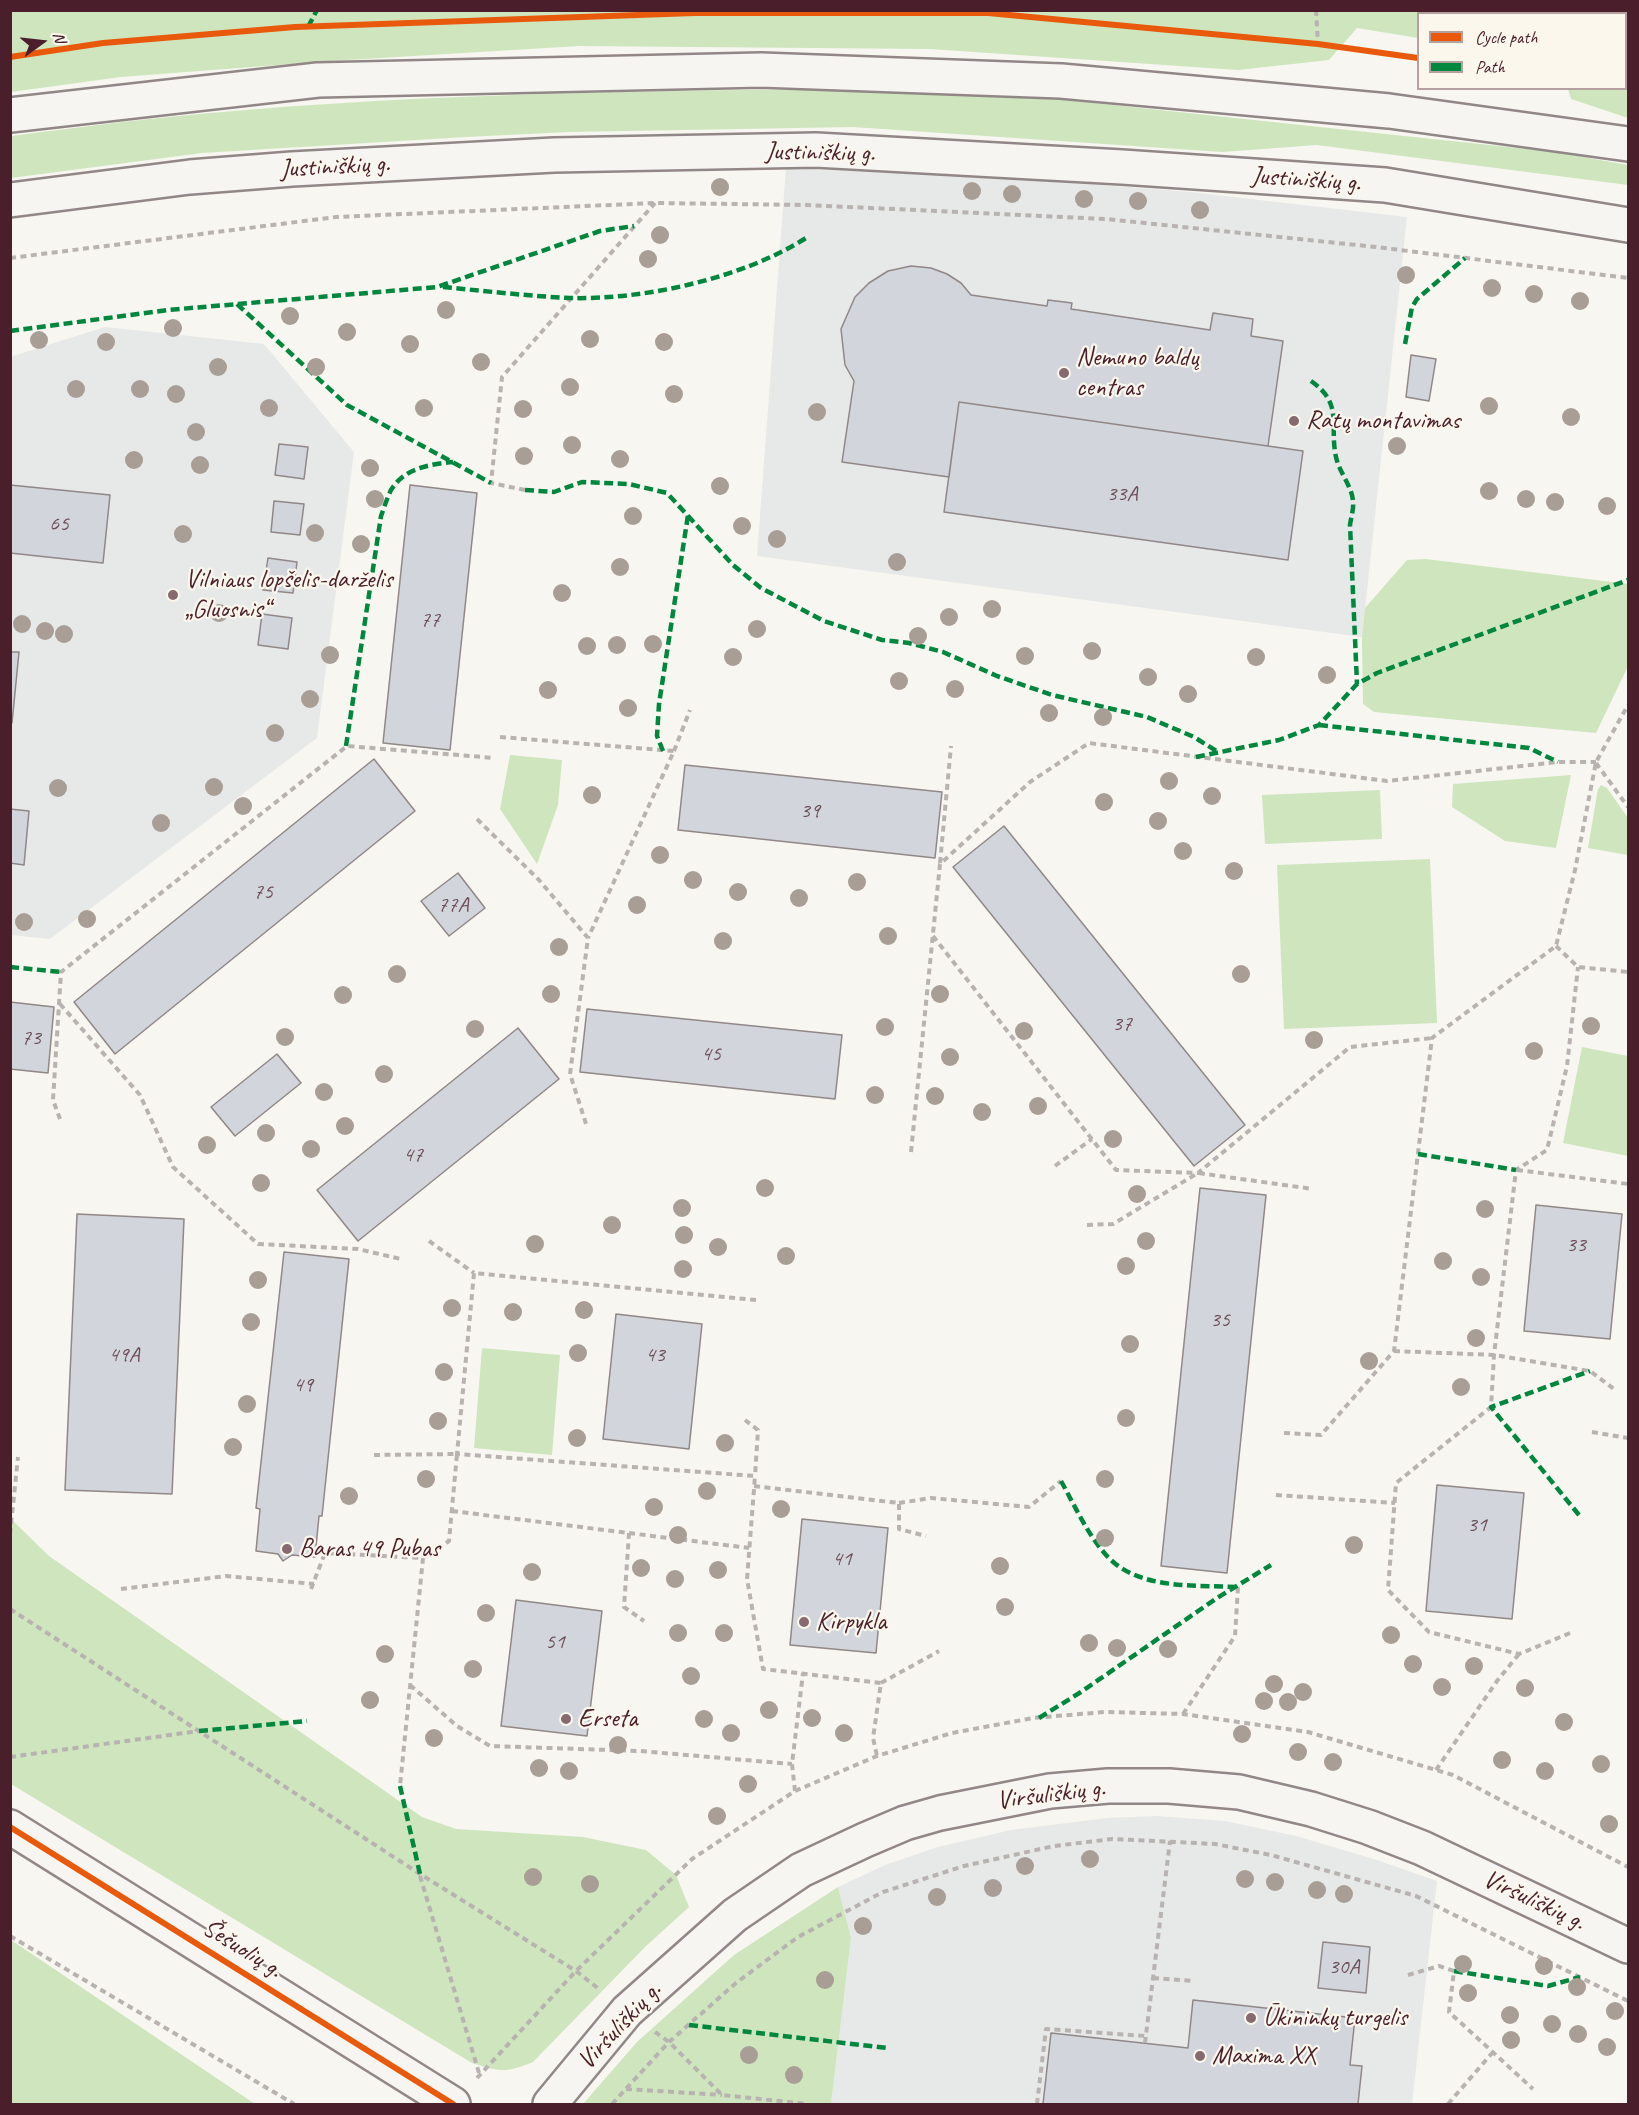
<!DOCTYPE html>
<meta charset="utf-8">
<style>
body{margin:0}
#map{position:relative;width:1639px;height:2115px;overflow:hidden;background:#f8f6f0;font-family:Caveat,sans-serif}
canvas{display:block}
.frame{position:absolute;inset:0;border:12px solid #4a1f2b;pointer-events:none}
.legend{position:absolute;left:1417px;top:12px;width:210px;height:78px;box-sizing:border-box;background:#fbf7ec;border:2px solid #b4a19f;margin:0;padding:8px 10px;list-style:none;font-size:18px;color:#4a1f2b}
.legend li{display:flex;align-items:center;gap:12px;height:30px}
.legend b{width:30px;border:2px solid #b4a19f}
.north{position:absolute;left:12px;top:12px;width:60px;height:60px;-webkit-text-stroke:4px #fbf7ec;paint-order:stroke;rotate:75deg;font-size:16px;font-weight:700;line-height:24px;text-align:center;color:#4a1f2b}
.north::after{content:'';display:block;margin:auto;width:21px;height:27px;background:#4a1f2b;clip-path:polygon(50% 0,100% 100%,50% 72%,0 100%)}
</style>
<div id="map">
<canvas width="1639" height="2115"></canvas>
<div class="frame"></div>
<ul class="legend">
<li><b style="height:8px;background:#e8590c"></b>Cycle path</li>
<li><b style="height:8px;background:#00873e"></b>Path</li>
</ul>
<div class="north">N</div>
</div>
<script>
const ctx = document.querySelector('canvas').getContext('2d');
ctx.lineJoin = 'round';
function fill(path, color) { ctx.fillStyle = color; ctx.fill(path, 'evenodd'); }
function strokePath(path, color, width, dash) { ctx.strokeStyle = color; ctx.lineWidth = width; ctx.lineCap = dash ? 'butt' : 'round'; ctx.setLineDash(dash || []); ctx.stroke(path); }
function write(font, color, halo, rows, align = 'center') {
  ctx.font = font + ' Caveat,sans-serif'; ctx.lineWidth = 4.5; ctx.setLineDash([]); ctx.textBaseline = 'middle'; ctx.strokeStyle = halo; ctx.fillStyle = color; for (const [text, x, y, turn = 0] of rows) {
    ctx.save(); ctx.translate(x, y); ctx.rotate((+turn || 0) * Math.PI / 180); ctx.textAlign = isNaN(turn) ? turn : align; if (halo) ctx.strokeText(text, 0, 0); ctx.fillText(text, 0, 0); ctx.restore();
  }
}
fill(new Path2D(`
 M 786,168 L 1029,179 L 1190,192 L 1407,217 L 1362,637 L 757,556 Z
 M 105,327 L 264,344 L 354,452 L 317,738 L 50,939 L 11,935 L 10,357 Z
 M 1157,1816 L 1225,1821 L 1296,1836 L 1377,1860 L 1437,1881 L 1412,2104 L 831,2104 L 851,1938 L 838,1887 L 885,1865 L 938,1847 L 1011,1830 L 1107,1818 Z`), '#e7e8e8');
fill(new Path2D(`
 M 10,11 L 1628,11 L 1628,118 L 1571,99 L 1568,89 L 1626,88 L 1626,14 L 1418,14 L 1418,38 L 1357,28 L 1329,60 L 1238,70 L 930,49 L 579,46 L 331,61 L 121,77 L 11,92 Z
 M 852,89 L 1056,99 L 1555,152 L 1628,165 L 1628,185 L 1317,145 L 1222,152 L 853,127 L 569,132 L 466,137 L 202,153 L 11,178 L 11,136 C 60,130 109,123 159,118 C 389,94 621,91 852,89 Z
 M 1426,559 L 1628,584 L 1628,666 L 1596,733 L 1374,712 L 1363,704 L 1362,637 L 1365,608 L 1407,560 Z
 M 510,755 L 562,760 L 558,805 L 537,864 L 500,809 Z
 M 1571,775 L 1556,848 L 1505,841 L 1452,807 L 1453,784 Z
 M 1601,785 L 1607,788 L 1628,818 L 1628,855 L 1588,848 L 1598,789 Z
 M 1380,790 L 1382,839 L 1265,844 L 1262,795 Z
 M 1430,859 L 1437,1023 L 1284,1029 L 1277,865 Z
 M 1582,1047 L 1628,1056 L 1628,1156 L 1563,1143 Z
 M 482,1348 L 560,1355 L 552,1455 L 474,1448 Z
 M 10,1518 L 49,1556 L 422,1817 L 456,1829 L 583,1837 L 646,1850 L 676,1875 L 689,1907 L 645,1947 L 533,2062 C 506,2073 500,2072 472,2063 L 11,1784 Z
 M 838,1887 L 851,1938 L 831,2104 L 583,2104 L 637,2042 L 734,1955 Z
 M 11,1940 L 255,2104 L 11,2104 Z`), '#cee5be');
const building = new Path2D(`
 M 911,266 L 931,268 L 947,274 L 961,283 L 971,295 L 1047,306 L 1048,300 L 1072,303 L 1071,309 L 1210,330 L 1213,313 L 1253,319 L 1251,336 L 1283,341 L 1268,446 L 959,402 L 949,477 L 842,462 L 854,381 L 845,365 L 841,329 L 855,297 L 869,283 L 888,271 Z
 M 1411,355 L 1436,359 L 1429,401 L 1406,397 Z
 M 959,402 L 1303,451 L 1288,560 L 944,512 Z
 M 279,444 L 308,447 L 304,479 L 275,475 Z
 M 10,485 L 110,495 L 103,563 L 10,553 Z
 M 410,485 L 477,493 L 450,750 L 383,743 Z
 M 274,501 L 304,504 L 300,535 L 271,532 Z
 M 268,558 L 297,562 L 293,593 L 263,590 Z
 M 262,614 L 292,618 L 288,649 L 258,645 Z
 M 10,652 L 19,652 L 12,723 L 10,723 Z
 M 374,759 L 415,811 L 115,1054 L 74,1002 Z
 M 685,765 L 942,792 L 935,858 L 678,830 Z
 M 10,809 L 29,811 L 24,865 L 10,863 Z
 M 1004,826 L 1245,1125 L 1194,1166 L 953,867 Z
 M 458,873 L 485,908 L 449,936 L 421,901 Z
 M 10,1002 L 54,1007 L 48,1073 L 10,1069 Z
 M 587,1009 L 842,1035 L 835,1099 L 580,1072 Z
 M 518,1028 L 559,1079 L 358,1241 L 317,1190 Z
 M 277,1054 L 301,1083 L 235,1136 L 211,1107 Z
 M 1200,1188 L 1266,1195 L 1227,1573 L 1161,1566 Z
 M 1536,1205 L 1622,1214 L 1610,1339 L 1524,1331 Z
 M 77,1214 L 184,1219 L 172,1494 L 65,1490 Z
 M 284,1252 L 349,1259 L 322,1516 L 319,1516 L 315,1557 L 292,1555 L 283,1561 L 278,1554 L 256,1551 L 260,1509 L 256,1508 Z
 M 616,1314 L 702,1324 L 689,1449 L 603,1439 Z
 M 1437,1485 L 1524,1493 L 1512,1619 L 1426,1611 Z
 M 802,1519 L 888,1528 L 876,1653 L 790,1645 Z
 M 516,1600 L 602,1611 L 587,1736 L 501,1726 Z
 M 1323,1942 L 1370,1947 L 1366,1993 L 1318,1988 Z
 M 1193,2000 L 1355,2018 L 1350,2065 L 1362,2066 L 1358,2104 L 1043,2104 L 1051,2033 L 1188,2048 Z`);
fill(building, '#d2d6dc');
strokePath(building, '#918787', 1.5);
const tertiary = new Path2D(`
 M 10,1827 L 453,2104`);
const secondary = new Path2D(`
 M 10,115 L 318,80 L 761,70 L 1061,81 L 1389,111 L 1628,144
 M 10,200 L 190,177 L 292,169 L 554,155 L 816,150 L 1122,167 L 1385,185 L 1628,225
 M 550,2104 L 627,2011 L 735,1915 L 801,1870 L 865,1840 L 905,1823 L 940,1813 L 1050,1791 L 1108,1786 L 1169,1786 L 1239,1792 L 1311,1809 L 1368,1827 L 1422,1848 L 1628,1946`);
strokePath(tertiary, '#918787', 38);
strokePath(secondary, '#918787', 38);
strokePath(new Path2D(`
 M 1316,10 L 1318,44
 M 10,258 L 336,217 L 655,203 L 807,205 L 1106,219 L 1376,247 L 1628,278
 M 525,490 L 491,483 L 502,377 L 655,203
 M 500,737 L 674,751 L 588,938
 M 674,751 L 690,710
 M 1596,763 L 1628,807
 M 477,819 L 539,880 L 588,938 L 570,1074 L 587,1127
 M 940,863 L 951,746
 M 933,936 L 1116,1170 L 1198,1173 L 1350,1047 L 1432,1038
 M 1556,946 L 1578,967 L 1628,972
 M 60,1004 L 140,1095 L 173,1167 L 258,1244 L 358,1249 L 401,1259
 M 60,1119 L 53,1100 L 61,972 L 347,746 L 495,758
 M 911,1152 L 940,864 L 1030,782 L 1089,743 L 1387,781 L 1558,762 L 1596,762
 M 1055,1166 L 1092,1139
 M 1517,1170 L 1628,1184
 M 1087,1225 L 1113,1224 L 1198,1173 L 1313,1189
 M 429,1241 L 474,1273
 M 756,1300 L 474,1273 L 457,1454 L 755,1476 L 747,1579 L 763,1669 L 881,1683 L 873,1738 L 877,1756
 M 1394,1351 L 1494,1355 L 1590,1371 L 1614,1389
 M 745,1420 L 758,1430 L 755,1476
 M 1592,1432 L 1628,1438
 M 1284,1433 L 1321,1435 L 1394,1351 L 1432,1038 L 1556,946 L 1575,870 L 1596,762 L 1628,705
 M 374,1455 L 457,1454 L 449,1541 L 423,1558
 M 754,1486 L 899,1503 L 899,1529 L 926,1536
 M 1276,1495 L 1395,1503
 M 899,1503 L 931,1498 L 1029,1507 L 1061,1481
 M 452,1511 L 749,1548
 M 629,1533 L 624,1607 L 644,1621
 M 10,1534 L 18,1457
 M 121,1589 L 226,1576 L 314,1584
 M 311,1589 L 325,1553 L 423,1558 L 400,1786
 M 10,1609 L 420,1874 L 576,1971 L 599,1989
 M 1570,1633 L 1519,1654 L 1429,1632 L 1388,1590 L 1396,1483 L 1491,1407 L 1494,1355 L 1516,1170 L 1547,1150 L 1567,1066 L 1578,967
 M 881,1683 L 939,1651
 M 410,1685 L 457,1726 L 490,1746 L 640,1751 L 792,1764
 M 1183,1714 L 1235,1636 L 1238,1587
 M 10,1757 L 199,1731
 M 1436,1770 L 1497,1681 L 1519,1654
 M 795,1791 L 792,1764 L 803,1673
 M 420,1876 L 479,2073
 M 10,1936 L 294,2104
 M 1408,1975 L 1439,1966 L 1454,1971 L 1449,2012 L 1533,2089
 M 1153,1978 L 1194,1981
 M 655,2032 L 669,2042 L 722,2095 L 808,2104
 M 1145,2043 L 1170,1841
 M 477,2078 L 576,1971 L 692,1859 L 795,1791 L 877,1756 L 952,1733 L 1033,1718 L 1105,1712 L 1183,1714 L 1308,1732 L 1453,1775 L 1628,1867
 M 626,2089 L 722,2095
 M 612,2104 L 669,2042 L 736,1983 L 798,1937 L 883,1892 L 964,1866 L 1054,1846 L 1112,1839 L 1215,1844 L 1271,1855 L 1416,1896 L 1628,2001
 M 1037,2104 L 1046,2029 L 1146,2036
 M 1448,2104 L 1493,2052`), '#b8b3b1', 4, [6, 4.5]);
strokePath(tertiary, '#f6f5f1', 33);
strokePath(secondary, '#f6f5f1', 33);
strokePath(new Path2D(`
 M 308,27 L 317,10
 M 1626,71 L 1628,70
 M 1626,86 L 1628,86
 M 443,287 C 485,291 528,296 570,298 C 645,300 743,278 806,238
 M 237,304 L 347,405 L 491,483
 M 10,331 L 168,310 L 437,287 L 600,231 L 634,226
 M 1405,344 L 1412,307 L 1417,299 L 1465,258
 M 1311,381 C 1344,404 1329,425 1336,457 C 1339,472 1352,486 1353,501 C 1354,509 1351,517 1350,525 L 1357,684
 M 525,490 L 554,492 L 582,482 L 629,484 L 667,493 L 733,565 L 761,588 L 824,621 L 882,640 L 909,643 L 943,652 L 997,676 L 1052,695 L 1147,717 L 1194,737 L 1218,752
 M 1319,725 L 1529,748 L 1558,762
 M 346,746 L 381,516 C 384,508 387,498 391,490 C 404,468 431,464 453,462
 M 663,751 L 657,736 L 659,704 L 688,515
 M 1196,757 L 1279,740 L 1319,725 L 1357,684 L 1377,673 L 1628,580
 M 10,967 L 61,972
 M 1418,1154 L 1516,1170
 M 1061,1481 C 1075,1506 1087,1534 1107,1556 C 1138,1590 1195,1585 1238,1587
 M 1579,1515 L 1491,1407 L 1590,1371
 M 1039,1718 L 1081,1692 L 1217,1598 L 1271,1565
 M 199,1731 L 307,1721
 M 400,1786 L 420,1874
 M 1454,1971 L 1548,1986 L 1580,1977
 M 689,2025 L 887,2048`), '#00873e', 4.5, [9, 4.5]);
strokePath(new Path2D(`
 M 10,57 L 103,43 L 295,27 L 695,13 L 988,13 L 1318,44 L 1418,58
 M 10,1827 L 453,2104`), '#e8590c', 6);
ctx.fillStyle = '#a89e95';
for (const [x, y] of [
 [720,187],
 [972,191],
 [1012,194],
 [1084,199],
 [1138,201],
 [1200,210],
 [660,235],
 [648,259],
 [1406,275],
 [1492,288],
 [1534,294],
 [1580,301],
 [446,310],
 [290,316],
 [173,328],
 [347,332],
 [590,339],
 [39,340],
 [106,342],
 [664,342],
 [410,344],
 [481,362],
 [218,367],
 [316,367],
 [570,387],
 [76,389],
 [140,389],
 [176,394],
 [674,394],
 [1489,406],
 [269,408],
 [424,408],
 [523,409],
 [817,412],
 [1571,417],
 [196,432],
 [572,445],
 [1397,446],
 [524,456],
 [620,459],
 [134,460],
 [200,465],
 [370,468],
 [720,486],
 [1489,491],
 [375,499],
 [1526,499],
 [1555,502],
 [1607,506],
 [633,516],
 [742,526],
 [315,533],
 [183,534],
 [777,539],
 [361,544],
 [897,562],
 [620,567],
 [562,593],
 [992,609],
 [219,613],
 [949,617],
 [22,624],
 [757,629],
 [45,631],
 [64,634],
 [918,636],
 [653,644],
 [617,645],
 [587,646],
 [1092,651],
 [330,655],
 [1025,656],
 [733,657],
 [1256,657],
 [1327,675],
 [1148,677],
 [899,681],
 [955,689],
 [548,690],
 [1188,694],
 [310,699],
 [628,708],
 [1049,713],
 [1103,717],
 [275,733],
 [1169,781],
 [214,787],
 [58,788],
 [592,795],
 [1212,796],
 [1104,802],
 [243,806],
 [1158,821],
 [161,823],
 [1183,851],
 [660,855],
 [1234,871],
 [693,880],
 [857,882],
 [738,892],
 [799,898],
 [637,905],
 [87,919],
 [24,922],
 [888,936],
 [723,941],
 [559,947],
 [397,974],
 [1241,974],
 [551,994],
 [940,994],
 [343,995],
 [1591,1026],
 [885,1027],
 [475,1029],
 [1024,1031],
 [285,1037],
 [1314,1040],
 [1534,1051],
 [950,1057],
 [384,1074],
 [324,1092],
 [875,1095],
 [935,1096],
 [1038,1106],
 [982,1112],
 [345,1126],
 [266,1133],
 [1113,1139],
 [207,1145],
 [311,1149],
 [261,1183],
 [765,1188],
 [1137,1194],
 [682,1208],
 [1485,1209],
 [612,1225],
 [684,1235],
 [1146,1241],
 [535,1244],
 [718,1247],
 [786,1256],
 [1443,1261],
 [1126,1266],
 [683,1269],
 [1481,1277],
 [258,1280],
 [452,1308],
 [584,1310],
 [513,1312],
 [251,1322],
 [1476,1338],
 [1130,1344],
 [578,1353],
 [1369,1361],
 [444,1372],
 [1461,1387],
 [247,1404],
 [1126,1418],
 [438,1421],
 [577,1438],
 [725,1443],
 [233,1447],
 [426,1479],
 [1105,1479],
 [707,1491],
 [349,1496],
 [654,1507],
 [781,1509],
 [678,1535],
 [1105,1538],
 [1354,1545],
 [1000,1566],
 [641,1568],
 [718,1570],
 [532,1572],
 [675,1579],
 [1005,1607],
 [486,1613],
 [678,1633],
 [724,1633],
 [1391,1635],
 [1089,1643],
 [1117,1648],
 [1168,1649],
 [385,1654],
 [1413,1664],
 [1474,1666],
 [473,1669],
 [691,1676],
 [1274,1684],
 [1442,1687],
 [1525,1688],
 [1303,1692],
 [370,1700],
 [1264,1701],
 [1288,1702],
 [769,1710],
 [812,1718],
 [704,1719],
 [1564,1722],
 [731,1733],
 [844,1733],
 [1242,1734],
 [434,1738],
 [618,1745],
 [1298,1752],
 [1502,1760],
 [1333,1762],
 [1601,1764],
 [539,1768],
 [569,1771],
 [1545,1771],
 [748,1784],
 [717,1816],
 [1609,1824],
 [1090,1859],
 [1025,1866],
 [533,1877],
 [1245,1879],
 [1275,1882],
 [590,1884],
 [993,1888],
 [1317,1890],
 [1344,1894],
 [937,1897],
 [863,1926],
 [1463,1964],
 [1544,1966],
 [825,1980],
 [1577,1987],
 [1468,1993],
 [1615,2011],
 [1510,2015],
 [1552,2024],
 [1578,2034],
 [1511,2040],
 [1607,2047],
 [749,2055],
 [794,2075]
]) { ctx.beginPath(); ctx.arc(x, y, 9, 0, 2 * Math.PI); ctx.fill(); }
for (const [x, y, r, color] of [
 [1064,373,6,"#876a70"],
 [1294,421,6,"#876a70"],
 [173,595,6,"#876a70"],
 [287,1549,6,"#876a70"],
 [804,1622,6,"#876a70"],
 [566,1719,6,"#876a70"],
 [1251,2018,6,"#876a70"],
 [1200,2056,6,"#876a70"]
]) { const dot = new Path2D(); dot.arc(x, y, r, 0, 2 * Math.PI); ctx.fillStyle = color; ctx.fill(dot); strokePath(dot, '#fbf7ec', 2); }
write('22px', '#6c4d57', null, [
 ["33A",1122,494],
 ["65",59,524],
 ["77",430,620],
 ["39",810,811],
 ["75",263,892],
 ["77A",453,905],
 ["37",1122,1024],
 ["73",31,1038],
 ["45",711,1054],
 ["47",413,1155],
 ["33",1576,1245],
 ["35",1220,1320],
 ["49A",124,1355],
 ["43",655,1355],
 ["49",303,1385],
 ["31",1477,1525],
 ["41",842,1559],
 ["51",555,1642],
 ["30A",1344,1967]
]);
write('26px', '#4a1f2b', '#fbf7ec', [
 ["Justiniškių g.",820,153,1],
 ["Justiniškių g.",335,167,-3],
 ["Justiniškių g.",1306,180,4],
 ["Viršuliškių g.",1051,1795,-7],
 ["Viršuliškių g.",1534,1901,25],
 ["Šešuolių g.",242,1949,32],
 ["Viršuliškių g.",620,2026,-47]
]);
write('26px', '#4a1f2b', '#fbf7ec', [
 ["Nemuno baldų",1076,358],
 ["centras",1076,388],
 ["Ratų montavimas",1306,421],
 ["Vilniaus lopšelis-darželis",185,580],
 ["„Gluosnis“",185,610],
 ["Baras 49 Pubas",299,1549],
 ["Kirpykla",816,1622],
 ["Erseta",578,1719],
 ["Ūkininkų turgelis",1263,2018],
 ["Maxima XX",1212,2056]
], 'left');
</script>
